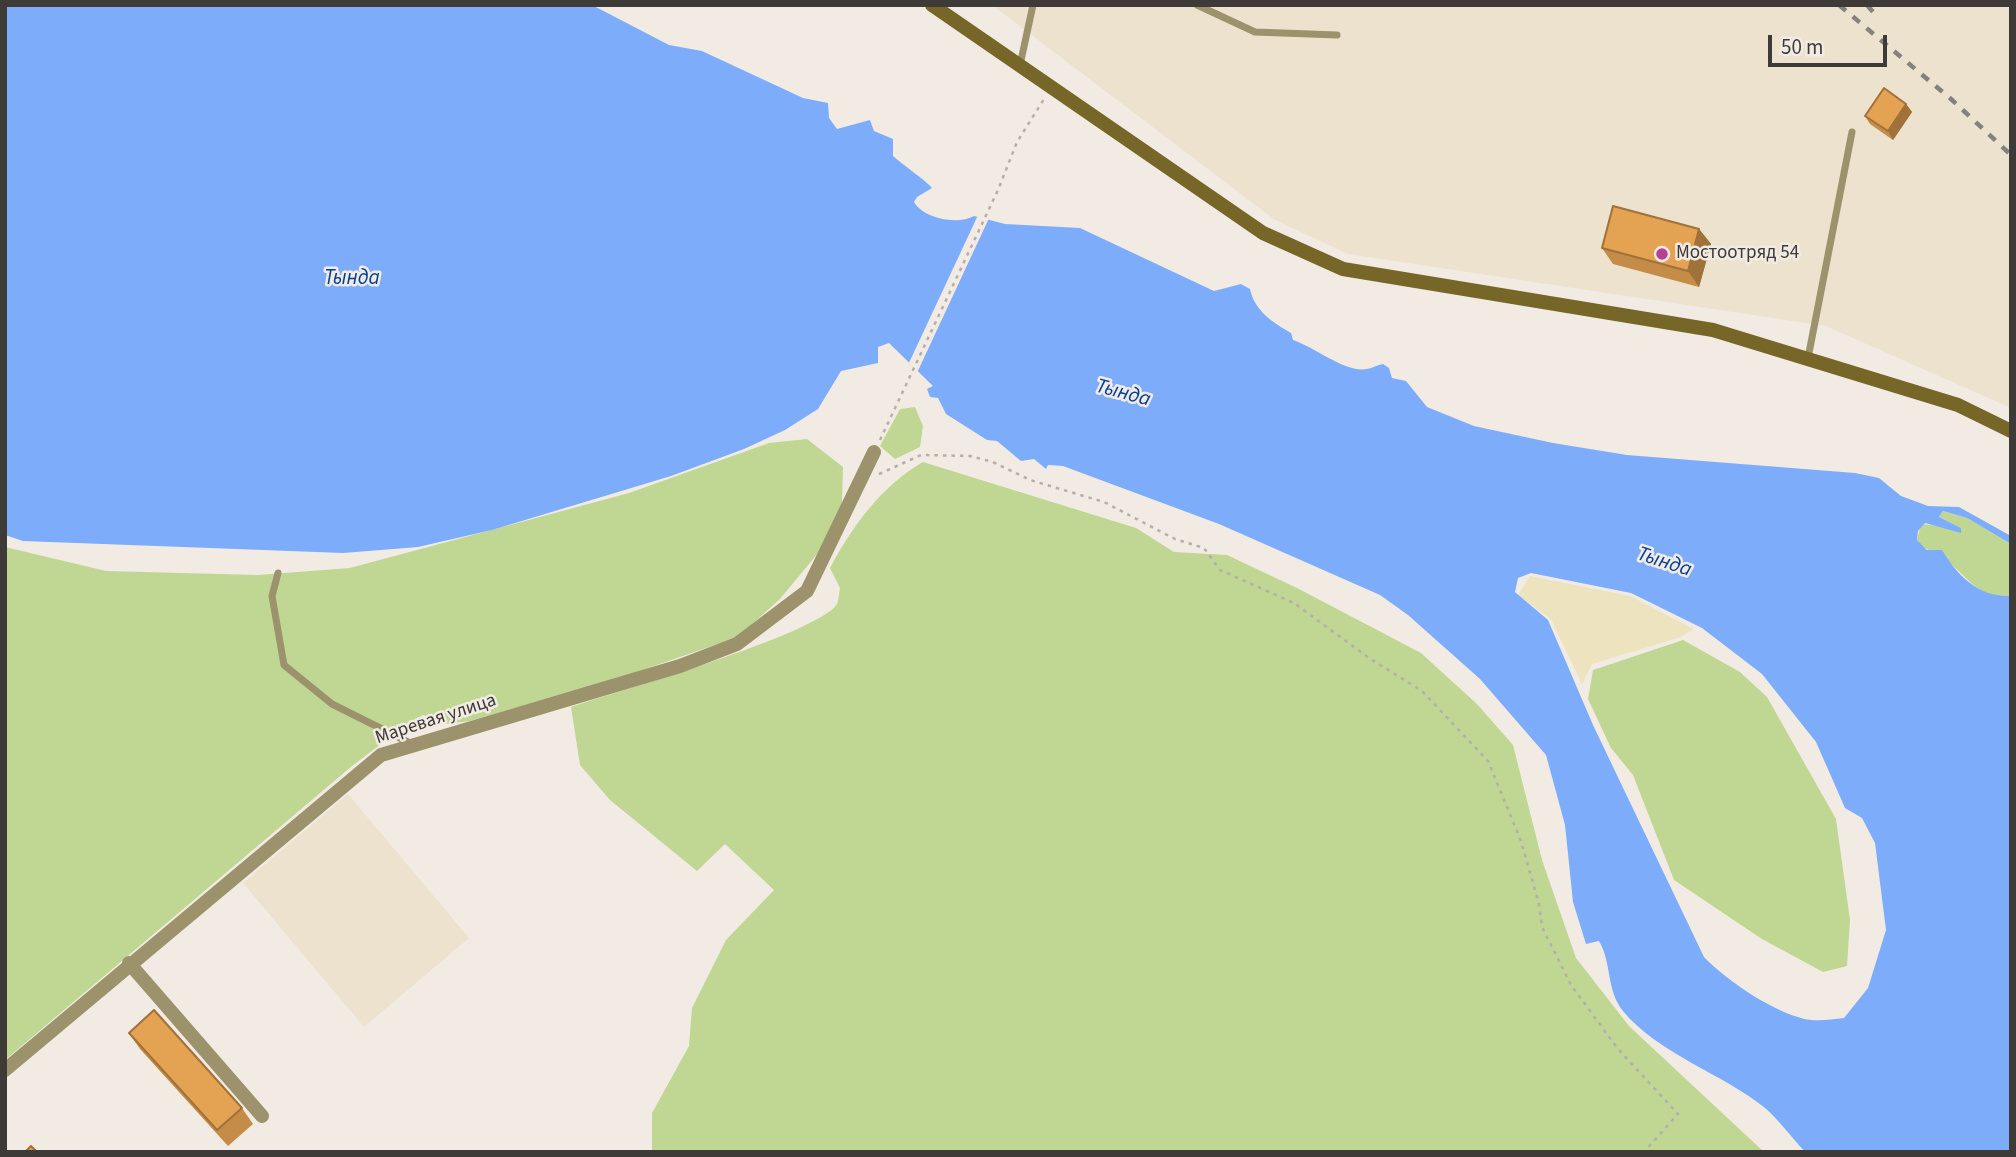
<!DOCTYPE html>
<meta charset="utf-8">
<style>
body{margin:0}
#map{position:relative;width:2016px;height:1157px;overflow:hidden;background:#f2ebe4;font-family:"Source Sans 3",sans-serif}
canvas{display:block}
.frame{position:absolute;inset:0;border:7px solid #3d3a38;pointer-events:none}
.scale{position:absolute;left:1768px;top:35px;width:119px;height:32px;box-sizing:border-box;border:4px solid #3d3a38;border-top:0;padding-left:9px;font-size:21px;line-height:24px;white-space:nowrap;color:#3d3a38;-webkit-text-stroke:5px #f2ebe4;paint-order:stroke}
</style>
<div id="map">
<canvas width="2016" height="1157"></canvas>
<div class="frame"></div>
<div class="scale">50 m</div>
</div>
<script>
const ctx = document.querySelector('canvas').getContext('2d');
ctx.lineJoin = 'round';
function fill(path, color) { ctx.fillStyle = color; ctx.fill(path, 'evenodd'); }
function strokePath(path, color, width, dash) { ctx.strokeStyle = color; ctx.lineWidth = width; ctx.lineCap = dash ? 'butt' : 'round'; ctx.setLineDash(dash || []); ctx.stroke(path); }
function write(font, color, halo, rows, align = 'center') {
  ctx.font = font + ' "Source Sans 3",sans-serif'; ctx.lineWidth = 5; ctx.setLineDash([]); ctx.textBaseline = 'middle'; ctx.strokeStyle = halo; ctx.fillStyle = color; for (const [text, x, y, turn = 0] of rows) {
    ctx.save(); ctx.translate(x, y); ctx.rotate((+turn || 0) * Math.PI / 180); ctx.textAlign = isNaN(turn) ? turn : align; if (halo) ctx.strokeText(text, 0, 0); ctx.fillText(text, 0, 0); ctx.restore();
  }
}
fill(new Path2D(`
 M 992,5 L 2011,5 L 2011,408 L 1826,326 L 1348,254 L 1275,220 Z
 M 348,794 L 469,938 L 364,1027 L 243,883 Z`), '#ece2cd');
fill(new Path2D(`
 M 915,407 L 923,426 L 920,447 L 895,459 L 880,446 L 900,409 Z
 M 807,439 L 843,467 L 842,502 L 828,541 L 780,599 L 738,637 L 625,676 L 470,721 L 445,724 L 423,715 L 410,722 L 352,766 L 5,1060 L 5,547 L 106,571 L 258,575 L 350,568 L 629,493 L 769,443 Z
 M 923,462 L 1136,528 L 1174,552 L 1227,555 L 1297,588 L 1421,653 L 1477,704 L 1513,745 L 1542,860 L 1576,958 L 1629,1026 L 1764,1152 L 652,1152 L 652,1113 L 689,1046 L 692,1008 L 726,940 L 774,890 L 725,844 L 697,871 L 610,800 L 580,765 L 571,707 C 615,692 818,634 837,604 C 839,600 839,592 840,588 L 830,568 C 852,527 881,486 923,462 Z
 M 1943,511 L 1967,518 L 2011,544 L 2011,596 C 1977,597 1971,581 1949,562 C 1938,552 1924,551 1917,540 L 1921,524 L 1961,528 L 1939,517 Z
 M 1683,640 L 1740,672 L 1767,697 L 1836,819 L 1850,920 L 1847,966 L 1823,972 L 1762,939 L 1674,880 L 1633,775 L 1611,748 L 1588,699 L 1593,670 Z`), '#c0d693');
fill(new Path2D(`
 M 1530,576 L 1630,596 L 1694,629 L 1681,637 L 1592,664 L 1582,684 L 1551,619 L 1518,595 Z`), '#ede3be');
fill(new Path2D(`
 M 5,5 L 592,5 L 669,45 L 702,51 L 803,98 L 828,103 L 829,118 L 837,129 L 870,120 L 874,131 L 893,139 L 893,156 C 902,164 929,183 932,188 L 917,197 L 914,202 C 924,219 958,225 974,216 L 1005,224 L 1080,228 L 1214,291 L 1241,284 L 1250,289 C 1254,310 1273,323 1291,333 L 1293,340 C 1315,347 1345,373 1367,369 C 1373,368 1377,365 1383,364 L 1389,368 L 1392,378 L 1406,381 L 1427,407 L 1474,426 L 1553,443 L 1627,455 L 1855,473 L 1879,478 L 1901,496 L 1928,506 L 1959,507 L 2011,536 L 2011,544 L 1967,518 L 1943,511 L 1939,517 L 1961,528 L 1961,533 L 1925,523 L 1918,531 L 1917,540 L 1927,550 L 1942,550 C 1958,576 1978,597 2011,596 L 2011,1152 L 1805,1152 C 1792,1138 1780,1121 1765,1108 C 1725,1075 1657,1053 1623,1011 C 1606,990 1612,963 1599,941 L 1586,944 L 1573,902 L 1565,825 L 1546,755 L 1480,679 L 1408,615 L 1380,595 L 1219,524 L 1063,466 L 1048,465 L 1046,469 L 1034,459 L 1021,461 L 997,441 L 987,440 L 946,414 L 938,398 L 930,397 L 927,389 L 933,386 L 889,343 L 878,347 L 878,363 L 841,371 L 818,409 L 785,430 L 744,449 L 671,476 L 492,530 L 418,547 L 343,553 L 23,541 L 5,535 ZM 1531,573 L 1631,593 L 1702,628 L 1762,674 L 1816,742 L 1845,808 L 1862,818 L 1875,843 L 1886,930 L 1868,988 L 1844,1018 C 1834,1019 1822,1021 1811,1020 C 1778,1016 1726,980 1704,957 L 1593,725 L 1548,620 L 1515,592 L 1518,578 Z`), '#7dadfa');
fill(new Path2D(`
 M 979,213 L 990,216 L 916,375 L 908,365 Z`), '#f2ebe4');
strokePath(new Path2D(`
 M 880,440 L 998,190 L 1017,142 L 1044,99
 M 879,474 L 921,455 L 970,456 L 993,462 L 1030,480 L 1104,502 L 1175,539 L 1204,548 L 1220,570 L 1294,603 L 1369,658 L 1422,691 L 1488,761 L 1521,841 L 1539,904 L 1542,927 L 1571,985 L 1618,1049 L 1678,1114 L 1644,1152`), '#b5afaa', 2.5, [3.5, 5]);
strokePath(new Path2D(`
 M 1197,5 L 1255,32 L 1337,35
 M 1020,65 L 1033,5
 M 1808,358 L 1852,132
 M 278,573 L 272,596 L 284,665 L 332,704 L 414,745`), '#9c926b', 7);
strokePath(new Path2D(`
 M 129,963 L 262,1116
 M 5,1070 L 381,755 L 680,666 L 737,644 L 807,591 L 874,452`), '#9c926b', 14);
strokePath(new Path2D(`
 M 932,5 L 1263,233 L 1343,269 L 1713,330 L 1958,405 L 2011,431`), '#766627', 14);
strokePath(new Path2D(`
 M 1839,5 L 1951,99 L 2011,155
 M 1867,5 L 1873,12`), '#85817d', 4.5, [9, 9]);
fill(new Path2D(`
 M 1906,104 L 1912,112 L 1893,140 L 1870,124 L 1865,116 Z
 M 1699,229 L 1711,244 L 1699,287 L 1613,264 L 1602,248 Z
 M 129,1033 L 242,1108 L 253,1124 L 228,1146 L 140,1049 Z`), '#c48c47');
fill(new Path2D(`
 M 1906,104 L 1912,112 L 1893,140 L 1888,131 Z
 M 1699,229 L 1711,244 L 1699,287 L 1688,271 Z`), '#a0723a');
const building = new Path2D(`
 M 1884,88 L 1906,104 L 1888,131 L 1865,116 Z
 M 1613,206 L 1699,229 L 1688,271 L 1602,248 Z
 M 154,1010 L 242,1108 L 217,1130 L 129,1033 Z
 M 31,1146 L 37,1152 L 25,1152 Z`);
fill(building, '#e4a353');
strokePath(building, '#a0723a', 2);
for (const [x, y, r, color] of [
 [1662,254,7,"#b64096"]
]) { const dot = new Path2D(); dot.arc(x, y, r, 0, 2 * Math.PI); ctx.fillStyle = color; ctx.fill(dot); strokePath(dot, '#f2ebe4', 2.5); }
write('19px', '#3d3a38', '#f2ebe4', [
 ["Мостоотряд 54",1676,254]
], 'left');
write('19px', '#3d3a38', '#f2ebe4', [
 ["Маревая улица",436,720,-18]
]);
write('italic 21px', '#024096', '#f2ebe4', [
 ["Тында",352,279],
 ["Тында",1123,394,15],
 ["Тында",1664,563,18]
]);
</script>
